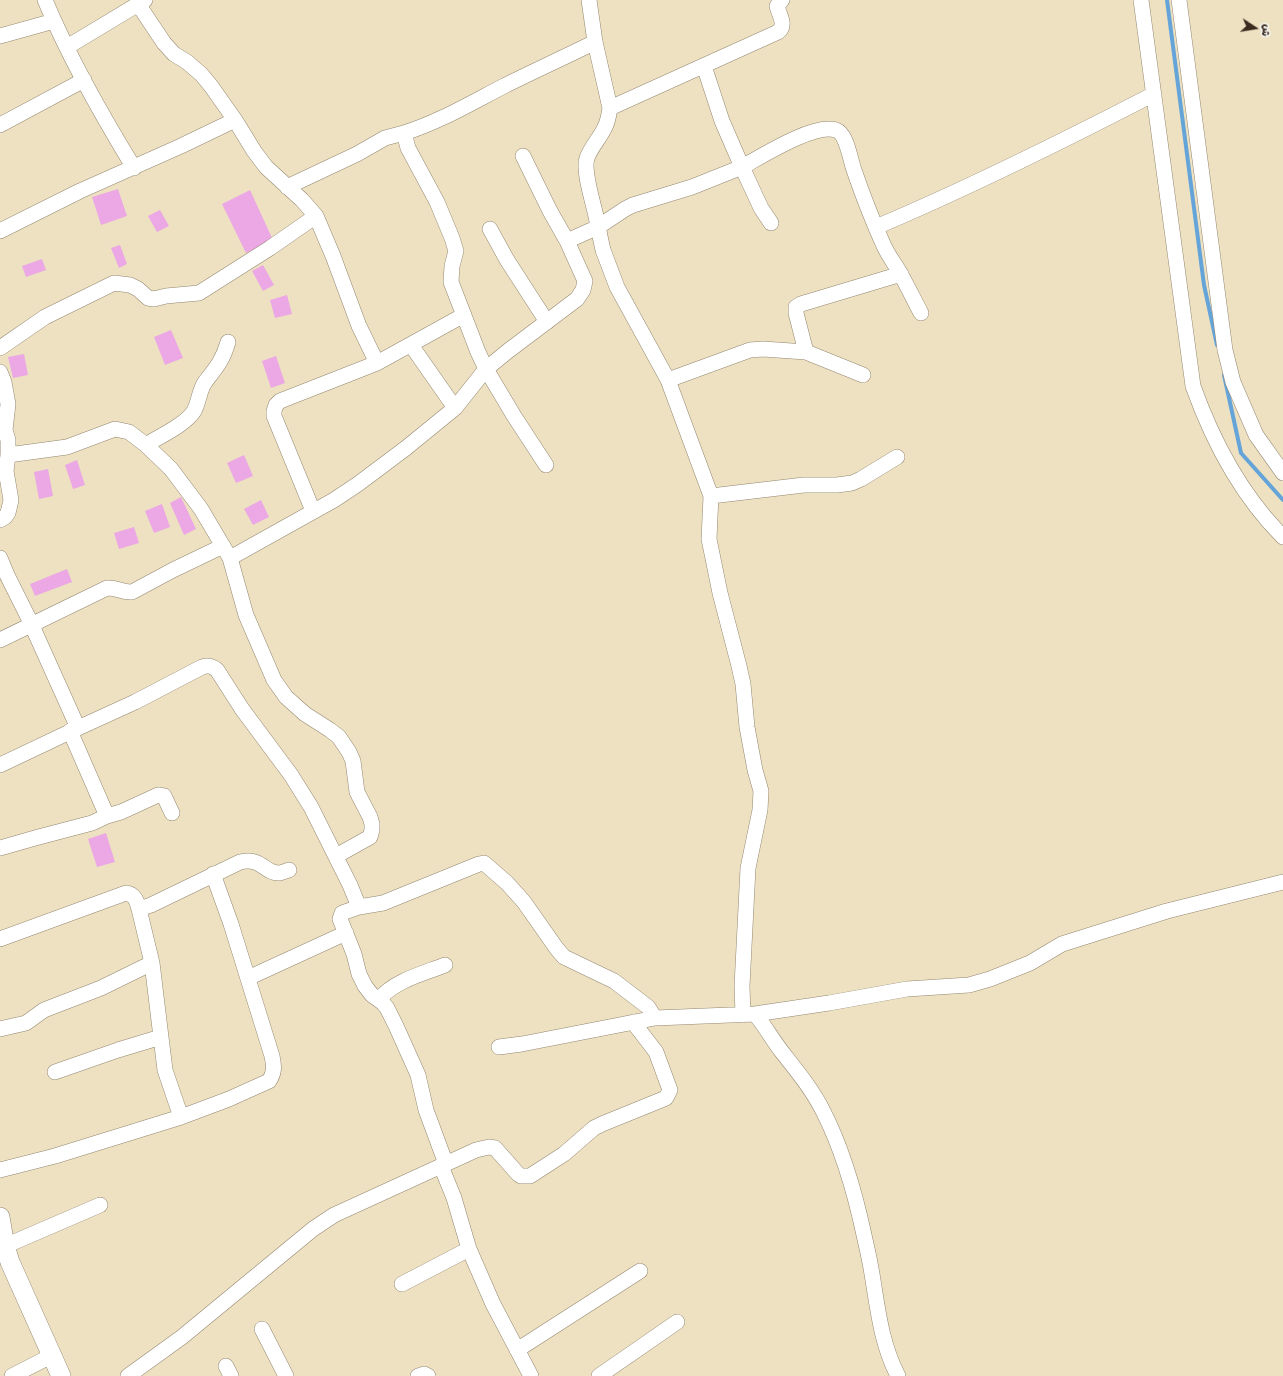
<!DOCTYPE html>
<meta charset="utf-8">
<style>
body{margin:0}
#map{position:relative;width:1283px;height:1376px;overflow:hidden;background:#ede1c2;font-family:Caveat,"Playpen Sans Arabic",sans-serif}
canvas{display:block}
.north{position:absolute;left:1235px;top:8px;width:40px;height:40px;-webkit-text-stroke:3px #f6f6f2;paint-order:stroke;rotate:102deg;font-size:11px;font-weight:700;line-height:16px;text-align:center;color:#3b2a1e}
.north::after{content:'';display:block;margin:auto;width:14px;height:18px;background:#3b2a1e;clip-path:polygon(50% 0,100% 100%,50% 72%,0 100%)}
</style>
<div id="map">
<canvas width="1283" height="1376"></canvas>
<div class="north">ش</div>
</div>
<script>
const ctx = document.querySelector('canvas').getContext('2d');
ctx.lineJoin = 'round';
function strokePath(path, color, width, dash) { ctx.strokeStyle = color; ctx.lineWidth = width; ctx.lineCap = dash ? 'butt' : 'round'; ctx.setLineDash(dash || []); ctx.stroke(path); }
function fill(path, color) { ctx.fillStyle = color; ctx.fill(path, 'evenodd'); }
strokePath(new Path2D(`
 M 1167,0 L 1204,285 L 1217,345
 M 1224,375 L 1241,453 L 1283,500`), '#65a4d8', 4);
fill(new Path2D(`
 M 118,189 L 127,216 L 101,225 L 92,197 Z
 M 250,190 L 273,240 L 246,253 L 222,204 Z
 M 160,210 L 169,226 L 157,232 L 148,216 Z
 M 120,245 L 127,264 L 119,268 L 111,248 Z
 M 42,259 L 46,270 L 26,277 L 22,266 Z
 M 263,265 L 274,285 L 263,291 L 252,271 Z
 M 287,295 L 292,314 L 275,318 L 270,300 Z
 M 171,330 L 183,358 L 165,365 L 154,337 Z
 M 24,354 L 28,375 L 13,378 L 8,357 Z
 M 276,356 L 285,383 L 271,388 L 262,361 Z
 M 244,455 L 253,476 L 236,483 L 227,463 Z
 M 77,460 L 85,485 L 73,489 L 65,465 Z
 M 48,469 L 53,496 L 39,499 L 34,472 Z
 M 181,497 L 196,529 L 184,535 L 170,503 Z
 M 261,500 L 269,517 L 253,525 L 244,509 Z
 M 162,504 L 170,527 L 154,533 L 145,511 Z
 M 134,527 L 139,543 L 119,549 L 114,533 Z
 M 67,569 L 72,582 L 35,596 L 30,584 Z
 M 106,833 L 115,862 L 97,867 L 88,839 Z`), '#eba8e4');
const minor = new Path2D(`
 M 45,0 C 69,58 101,114 134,168
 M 1141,0 L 1193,386 C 1213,442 1241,495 1283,537
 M 1179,0 L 1225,350 L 1233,382 L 1256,435 L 1283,473
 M 138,4 L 164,43 L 174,54 L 187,62 L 201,74 L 211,86 L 235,120 L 254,151 L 266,167 L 302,200 L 316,216 L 333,256 L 359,326 L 377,363
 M 0,36 L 54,21
 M 67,47 L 145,0
 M 704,66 L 722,121 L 742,167 L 692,187 L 633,205 L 625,209 L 598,227 L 603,250 L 617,287 L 668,380 L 711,496 L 709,539 L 720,593 L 739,666 L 743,684 L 747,727 L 755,770 L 761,791 L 760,810 L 748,868 L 742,986 L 743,1015
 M 610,108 L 778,32 C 787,25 779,15 777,6 L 782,0
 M 0,125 L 84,80
 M 404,133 C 439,122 471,103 504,86 C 534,71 565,57 595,42
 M 523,156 L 550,211 L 567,241 L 598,227 C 596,209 582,173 587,158 C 591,147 599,139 604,129 C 608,122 609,115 610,108 L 595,42 L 589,0
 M 287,187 L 357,154 L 385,138 L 404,133 L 408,148 L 437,202 L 452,238 L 456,251 L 452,266 L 451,282 L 478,352 L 486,369 L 514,416 L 546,465
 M 771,223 L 761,208 L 742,167 C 762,156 814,123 836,130 C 847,134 850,159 854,170 C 863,196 873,222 884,246 C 889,257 896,265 901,275 C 908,287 914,300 921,313
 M 876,227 C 971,187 1063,141 1154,94
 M 490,229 L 507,260 L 547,322
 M 0,231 L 80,191 L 181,146 L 235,120
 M 411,345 L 455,408
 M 0,348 L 45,317 L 114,283 L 130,285 L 138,289 L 148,298 L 154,299 L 166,296 L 199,293 L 270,248 L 316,216
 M 806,352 L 863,375
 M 0,372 L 4,382 L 8,404 L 5,430 L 8,440 L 8,455 L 6,471 L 11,500 L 8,513 L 5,517 L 0,520
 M 668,380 L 750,350 L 763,349 L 806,352 L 796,313 L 796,307 L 801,304 L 901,274
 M 146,445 C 160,436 185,425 194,411 C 199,402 199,391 205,382 C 216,368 223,360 228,342
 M 8,455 L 67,447 L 115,429 L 129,432 L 146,445 L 171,469 L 201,509 L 230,558 L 334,500 L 358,484 L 406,448 L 455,408 L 486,369 L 508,351 L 577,299 L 583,290 L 585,281 L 567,241
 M 711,496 L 804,485 L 837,485 L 852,483 L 861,479 L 897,457
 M 313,511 L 274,416 L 274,411 L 276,405 L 280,401 L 377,363 L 464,315
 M 0,558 L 7,575 L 29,619 L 78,728 L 0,765
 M 230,558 L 246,615 L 274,680 L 286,697 L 305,714 L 330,730 L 339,737 L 349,752 L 353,761 L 357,792 L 370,817 L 372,824 L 372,830 L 370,837 L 336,856
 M 0,640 L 107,588 C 116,587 123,593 132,592 L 173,570 L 223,546
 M 78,728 L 135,702 L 202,667 C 208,665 212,666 217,670 L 242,709 L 291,775 L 311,807 L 350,885 L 359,907 L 342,913 L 340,919 L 354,954 L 359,974 L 365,986 L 372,995 L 383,1003 L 387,1008 L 396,1026 L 418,1075 L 426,1110 L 446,1164
 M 107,816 L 121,812 L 158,795 L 164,796 L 172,813
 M 0,848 L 35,838 L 92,823 L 107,816 L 70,731
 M 359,907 L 383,903 L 479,864 L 484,863 L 507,883 L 524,902 L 557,949 L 564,957 L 614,981 L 648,1007 L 655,1018
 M 0,939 L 126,893 C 135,894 137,902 139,909 L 151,905 L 240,862 C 263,857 264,874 280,873 C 283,872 286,871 289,870
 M 248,978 L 346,933
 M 379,999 C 396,980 422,974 445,965
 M 755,1014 C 765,1026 772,1039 782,1052 C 797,1071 812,1089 823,1111 C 843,1150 855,1193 864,1235 C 867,1248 870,1261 872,1274 C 878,1310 881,1343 898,1376
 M 0,1029 L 26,1023 L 44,1010 L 101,988 L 152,963
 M 499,1047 L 522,1044 L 655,1018 L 755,1014 L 829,1003 L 907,989 L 969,985 L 990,979 L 1030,963 L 1062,944 L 1167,911 L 1283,882
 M 55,1072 L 118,1050 L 161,1037
 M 181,1117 L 229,1099 L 269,1081 C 275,1072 274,1066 272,1056 L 231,924 L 213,874
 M 441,1166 L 454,1198 L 469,1249 L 493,1304 L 531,1376
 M 0,1170 L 55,1156 L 181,1117 L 165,1070 L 152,963 L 139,909
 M 5,1246 L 100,1205
 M 402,1284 L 469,1249
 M 262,1329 L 286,1376
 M 517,1350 L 640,1271
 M 226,1366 L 231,1376
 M 12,1376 L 51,1356
 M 128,1376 L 182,1337 L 313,1229 L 334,1215 L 476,1150 L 489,1147 L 495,1148 L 518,1174 L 521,1176 L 530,1176 L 564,1154 L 594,1128 L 602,1124 L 666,1098 L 670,1090 L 656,1052 L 633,1022
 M 418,1376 L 424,1374 L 428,1376
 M 599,1376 L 677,1322`);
const tertiary = new Path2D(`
 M 0,1217 L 5,1246 L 10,1262 L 61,1376`);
strokePath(minor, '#948670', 16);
strokePath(tertiary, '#948670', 20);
strokePath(minor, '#fff', 15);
strokePath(tertiary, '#fff', 19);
</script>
